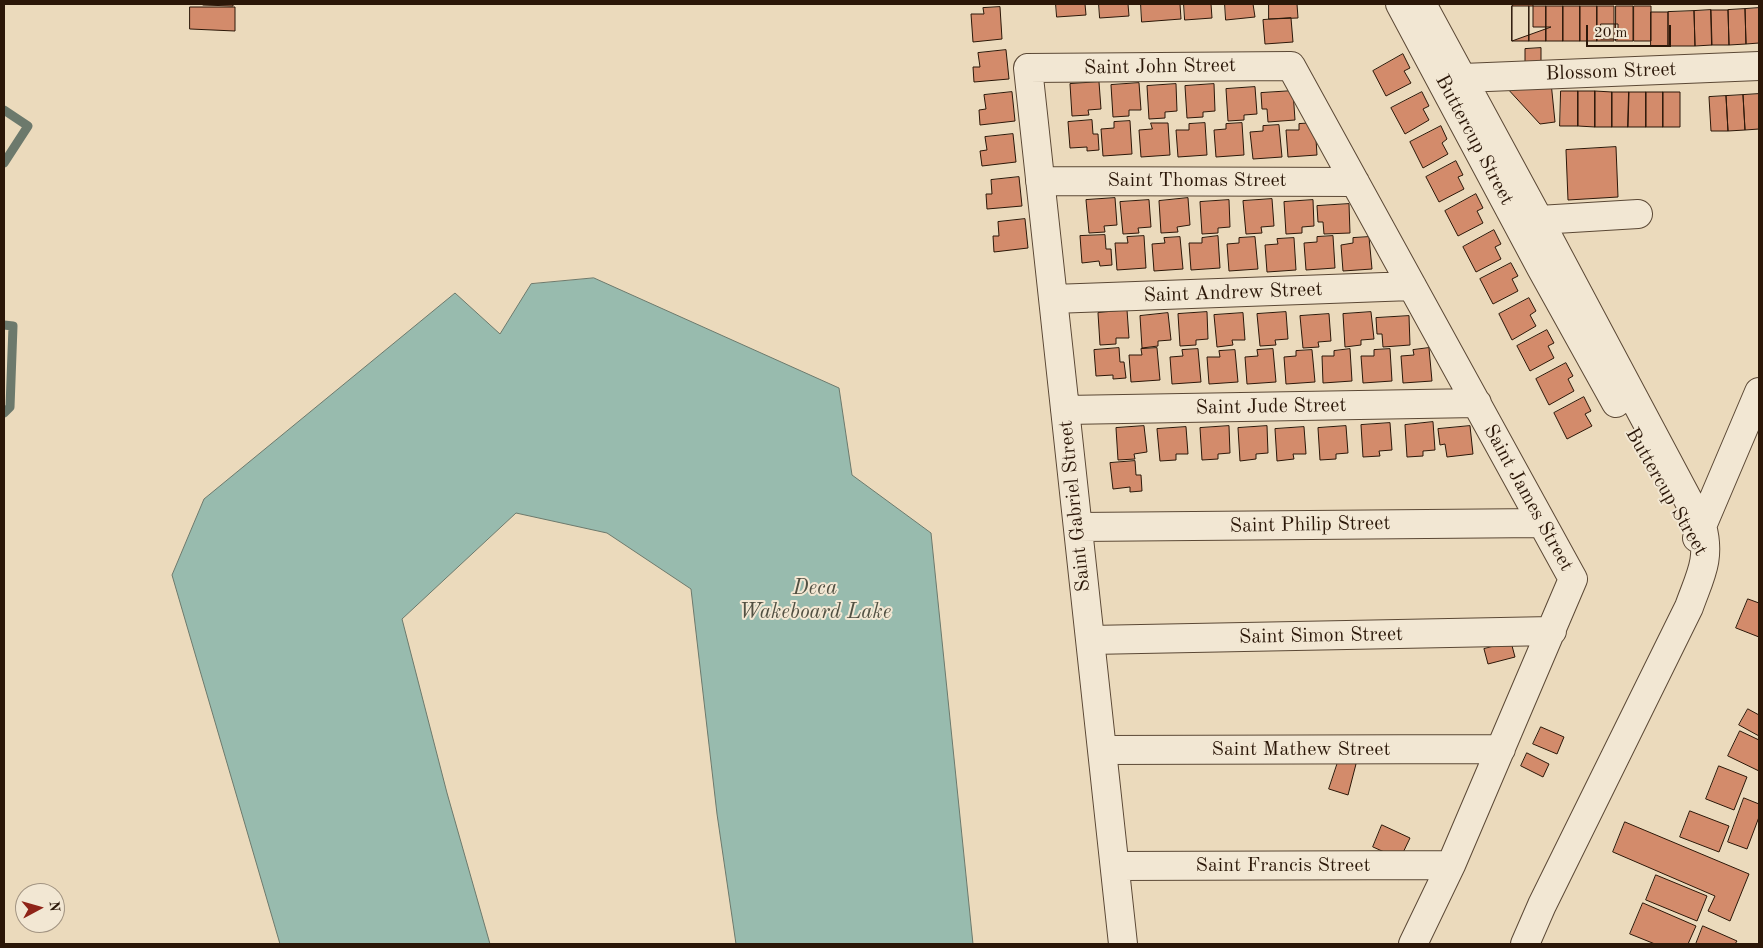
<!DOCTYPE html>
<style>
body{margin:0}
#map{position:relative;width:1763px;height:948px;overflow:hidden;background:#ebdabc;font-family:"Old Standard TT",serif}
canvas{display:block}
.frame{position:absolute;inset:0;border:5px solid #2b1708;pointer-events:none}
.north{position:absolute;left:15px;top:883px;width:50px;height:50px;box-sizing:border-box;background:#f2e7d3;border:1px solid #a29482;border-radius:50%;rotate:84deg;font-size:14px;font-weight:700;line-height:20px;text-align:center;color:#2b1708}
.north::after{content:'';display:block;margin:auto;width:18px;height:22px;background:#8f2418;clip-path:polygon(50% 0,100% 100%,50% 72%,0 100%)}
.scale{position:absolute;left:1586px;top:25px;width:85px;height:22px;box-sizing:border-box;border:2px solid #2b1708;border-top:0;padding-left:6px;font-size:15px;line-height:18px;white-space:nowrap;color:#2b1708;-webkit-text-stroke:4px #f2e7d3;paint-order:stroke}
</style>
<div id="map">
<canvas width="1763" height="948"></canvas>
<div class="frame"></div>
<div class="north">N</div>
<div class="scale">20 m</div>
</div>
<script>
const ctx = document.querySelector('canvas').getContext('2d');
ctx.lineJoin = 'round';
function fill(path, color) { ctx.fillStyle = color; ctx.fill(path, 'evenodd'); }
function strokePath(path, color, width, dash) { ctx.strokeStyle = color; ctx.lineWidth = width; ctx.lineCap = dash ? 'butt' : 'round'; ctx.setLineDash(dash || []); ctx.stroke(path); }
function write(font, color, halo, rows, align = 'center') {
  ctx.font = font + ' "Old Standard TT",serif'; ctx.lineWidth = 4; ctx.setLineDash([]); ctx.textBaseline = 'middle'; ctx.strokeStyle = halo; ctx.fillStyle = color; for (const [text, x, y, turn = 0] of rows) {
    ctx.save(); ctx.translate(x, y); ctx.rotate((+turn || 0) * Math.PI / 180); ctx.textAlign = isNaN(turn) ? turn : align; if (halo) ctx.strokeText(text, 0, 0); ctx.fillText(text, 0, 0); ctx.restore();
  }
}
const water = new Path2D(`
 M 594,278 L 839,388 L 852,475 L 931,533 L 973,944 L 736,944 L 717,814 L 691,589 L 607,533 L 516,513 L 402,619 L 447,793 L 490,944 L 280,944 L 172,575 L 204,499 L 455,293 L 500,334 L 531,284 Z`);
fill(water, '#98bbae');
strokePath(water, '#6c796c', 1);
strokePath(new Path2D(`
 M 4,110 L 28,126 L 4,163
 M 4,325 L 13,326 L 10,407 L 4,413`), '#6c796c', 9);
const building = new Path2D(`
 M 203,4 L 233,4 L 233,6 L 203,5 Z
 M 1056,4 L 1085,4 L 1086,15 L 1057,17 Z
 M 1099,4 L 1128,4 L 1129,16 L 1100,18 Z
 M 1141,4 L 1180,4 L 1181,19 L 1142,22 Z
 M 1184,4 L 1211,4 L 1212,18 L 1185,20 Z
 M 1225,4 L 1253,4 L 1255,17 L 1226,20 Z
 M 1269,4 L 1297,4 L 1298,18 L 1269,19 Z
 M 1515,4 L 1533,4 L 1533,27 L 1551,27 L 1512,41 L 1512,6 Z
 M 1512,6 L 1529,6 L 1529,41 L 1512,41 Z
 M 1529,6 L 1546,6 L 1546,41 L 1529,41 Z
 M 1546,6 L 1563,6 L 1563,41 L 1546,41 Z
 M 1563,6 L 1580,6 L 1580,41 L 1563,41 Z
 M 1580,6 L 1597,6 L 1597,41 L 1580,41 Z
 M 1597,6 L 1614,6 L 1614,41 L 1597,41 Z
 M 1616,6 L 1633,6 L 1633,41 L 1616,41 Z
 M 1634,6 L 1651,6 L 1651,41 L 1634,41 Z
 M 190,7 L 235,7 L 235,31 L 190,29 Z
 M 1000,7 L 1002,39 L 973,42 L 971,14 L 984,14 L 983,8 Z
 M 1759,8 L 1759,43 L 1746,44 L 1745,9 Z
 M 1745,9 L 1746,44 L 1729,45 L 1728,10 Z
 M 1711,10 L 1728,10 L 1729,45 L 1712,45 Z
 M 1711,10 L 1712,45 L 1695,46 L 1694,11 Z
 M 1694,11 L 1695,46 L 1668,46 L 1668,12 Z
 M 1651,12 L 1668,12 L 1668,46 L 1651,46 Z
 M 1291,18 L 1293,42 L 1265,44 L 1263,20 Z
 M 1601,24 L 1618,24 L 1618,39 L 1601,39 Z
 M 1541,48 L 1541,62 L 1525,63 L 1525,49 Z
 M 1006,50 L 1009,79 L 974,82 L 973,67 L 980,67 L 978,53 Z
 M 1403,54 L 1410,68 L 1404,71 L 1411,83 L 1386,96 L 1373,71 Z
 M 1099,82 L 1101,109 L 1088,110 L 1089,115 L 1072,116 L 1070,84 Z
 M 1551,82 L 1555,122 L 1540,124 L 1506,87 Z
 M 1139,83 L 1141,110 L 1129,110 L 1129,116 L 1113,117 L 1111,85 Z
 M 1176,84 L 1177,111 L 1165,112 L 1165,118 L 1149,119 L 1147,86 Z
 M 1214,84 L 1215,111 L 1203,112 L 1203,117 L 1187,118 L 1185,86 Z
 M 1255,87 L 1257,114 L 1244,115 L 1244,120 L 1228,121 L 1226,89 Z
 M 1293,91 L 1295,120 L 1268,122 L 1267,109 L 1262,109 L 1261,93 Z
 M 1561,91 L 1578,91 L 1578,126 L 1560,126 Z
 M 1578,91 L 1595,91 L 1595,127 L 1578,126 Z
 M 1595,91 L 1612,92 L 1612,127 L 1595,127 Z
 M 1012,92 L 1015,121 L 980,125 L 979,110 L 986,109 L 984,95 Z
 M 1422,92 L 1429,106 L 1423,109 L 1429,120 L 1405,134 L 1391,108 Z
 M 1612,92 L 1629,92 L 1628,127 L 1612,127 Z
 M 1629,92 L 1646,92 L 1646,127 L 1628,127 Z
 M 1646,92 L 1663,92 L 1663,127 L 1646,127 Z
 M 1663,92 L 1680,92 L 1680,127 L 1663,127 Z
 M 1759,94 L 1759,129 L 1745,130 L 1743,95 Z
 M 1743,95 L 1745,130 L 1728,131 L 1726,96 Z
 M 1726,96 L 1728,131 L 1711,131 L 1709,97 Z
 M 1092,120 L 1093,134 L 1098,134 L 1099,150 L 1087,151 L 1087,147 L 1070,148 L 1068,122 Z
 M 1130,121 L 1132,154 L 1103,156 L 1101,129 L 1114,128 L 1114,122 Z
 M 1151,123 L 1168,123 L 1170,155 L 1141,157 L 1139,130 L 1152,129 Z
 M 1205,123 L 1207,155 L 1178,157 L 1176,130 L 1189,130 L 1189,124 Z
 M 1242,123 L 1244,155 L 1216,157 L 1214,130 L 1226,129 L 1226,124 Z
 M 1315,123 L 1317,155 L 1288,157 L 1286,130 L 1299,130 L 1299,124 Z
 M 1279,125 L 1282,157 L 1253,159 L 1250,132 L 1263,131 L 1263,126 Z
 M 1441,126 L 1447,139 L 1442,143 L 1448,154 L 1423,168 L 1410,142 Z
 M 1013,134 L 1016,162 L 982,166 L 980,151 L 987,150 L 985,137 Z
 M 1616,147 L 1618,197 L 1568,200 L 1566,150 Z
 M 1456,161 L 1463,175 L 1458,177 L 1464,189 L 1439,202 L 1426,177 Z
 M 1019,177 L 1022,206 L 987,209 L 986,194 L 992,194 L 991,180 Z
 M 1476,194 L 1483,208 L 1477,211 L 1483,223 L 1458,236 L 1445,211 Z
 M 1115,198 L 1117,225 L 1104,226 L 1105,232 L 1089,233 L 1086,200 Z
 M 1188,198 L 1190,225 L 1177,227 L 1178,232 L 1161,233 L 1159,201 Z
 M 1272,199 L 1274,226 L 1261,227 L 1262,233 L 1246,234 L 1243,201 Z
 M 1149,200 L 1151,227 L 1138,228 L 1139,233 L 1123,234 L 1120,202 Z
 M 1229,200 L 1230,227 L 1218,228 L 1218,233 L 1202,234 L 1200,202 Z
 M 1313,200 L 1314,226 L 1302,227 L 1302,233 L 1286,234 L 1284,202 Z
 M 1349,204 L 1350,233 L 1324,234 L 1323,222 L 1318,222 L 1317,206 Z
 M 1025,219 L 1028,248 L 994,252 L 993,236 L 999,236 L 998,222 Z
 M 1494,230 L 1501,244 L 1495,247 L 1501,259 L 1476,272 L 1463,247 Z
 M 1105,235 L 1106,249 L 1111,249 L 1112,265 L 1100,266 L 1099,261 L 1082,263 L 1080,236 Z
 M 1144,236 L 1146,268 L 1117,270 L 1115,243 L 1128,243 L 1127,237 Z
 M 1218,236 L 1220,268 L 1191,270 L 1189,243 L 1202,243 L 1202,238 Z
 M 1333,236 L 1335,268 L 1306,270 L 1304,243 L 1317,242 L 1317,237 Z
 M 1180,237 L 1183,269 L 1154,271 L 1152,244 L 1165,243 L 1164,238 Z
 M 1255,237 L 1258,269 L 1229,271 L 1227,244 L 1239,243 L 1239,238 Z
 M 1369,237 L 1372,269 L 1343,271 L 1341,245 L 1353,243 L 1353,238 Z
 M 1294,238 L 1296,270 L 1267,272 L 1265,245 L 1278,244 L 1277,239 Z
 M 1511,263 L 1518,276 L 1512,279 L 1518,291 L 1493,304 L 1480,279 Z
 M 1529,298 L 1536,311 L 1530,315 L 1536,326 L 1512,340 L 1499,314 Z
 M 1127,310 L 1129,338 L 1116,338 L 1116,344 L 1100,345 L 1098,313 Z
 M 1207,312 L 1208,339 L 1196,340 L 1196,345 L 1180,346 L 1178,314 Z
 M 1286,312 L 1288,339 L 1275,340 L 1276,345 L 1260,346 L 1257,314 Z
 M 1371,312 L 1374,339 L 1361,340 L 1361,345 L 1345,347 L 1343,314 Z
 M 1168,313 L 1171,340 L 1158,341 L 1158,346 L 1142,348 L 1140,316 Z
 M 1243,313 L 1245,340 L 1232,340 L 1233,345 L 1217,347 L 1214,315 Z
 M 1329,314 L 1331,341 L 1318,342 L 1319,347 L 1303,348 L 1300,316 Z
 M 1409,316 L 1410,345 L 1383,347 L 1382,334 L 1377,334 L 1376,318 Z
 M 1547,330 L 1554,343 L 1548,346 L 1554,358 L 1530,371 L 1517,346 Z
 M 1119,348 L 1120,362 L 1124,362 L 1126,378 L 1113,379 L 1113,375 L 1096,376 L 1094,350 Z
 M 1157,348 L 1160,380 L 1131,382 L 1129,355 L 1142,355 L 1141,349 Z
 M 1429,348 L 1432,381 L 1403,383 L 1401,356 L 1414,355 L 1413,350 Z
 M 1198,349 L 1201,382 L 1172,384 L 1170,357 L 1183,356 L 1182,350 Z
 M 1273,349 L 1276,382 L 1247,384 L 1245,357 L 1258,356 L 1257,350 Z
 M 1350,349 L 1352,381 L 1323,383 L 1322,356 L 1334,356 L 1334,351 Z
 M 1390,349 L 1392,381 L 1363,383 L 1361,356 L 1374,356 L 1374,350 Z
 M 1235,350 L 1238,382 L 1209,384 L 1207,357 L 1220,357 L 1219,351 Z
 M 1312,350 L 1315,382 L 1286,384 L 1284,357 L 1296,356 L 1296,351 Z
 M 1566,363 L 1573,376 L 1568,379 L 1574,391 L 1549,405 L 1536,379 Z
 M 1584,397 L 1591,411 L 1585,414 L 1592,426 L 1567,439 L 1554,413 Z
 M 1433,422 L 1435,450 L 1423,451 L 1423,456 L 1407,457 L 1405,425 Z
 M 1390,423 L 1392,450 L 1379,451 L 1380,456 L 1363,457 L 1361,425 Z
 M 1144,426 L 1147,452 L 1134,454 L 1135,459 L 1118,460 L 1116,428 Z
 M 1229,426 L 1230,453 L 1218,454 L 1218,459 L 1202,460 L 1200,428 Z
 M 1267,426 L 1268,453 L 1256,454 L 1256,459 L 1240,461 L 1238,428 Z
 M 1346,426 L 1348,453 L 1336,454 L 1336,459 L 1320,460 L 1318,428 Z
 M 1470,426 L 1473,454 L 1447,457 L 1445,444 L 1440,445 L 1438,429 Z
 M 1186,427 L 1188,454 L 1176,454 L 1176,460 L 1160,461 L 1157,429 Z
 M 1304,427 L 1306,454 L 1293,454 L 1294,459 L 1277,461 L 1275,429 Z
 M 1135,461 L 1136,475 L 1141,475 L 1142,491 L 1130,492 L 1130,487 L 1113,489 L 1110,463 Z
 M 1748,599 L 1759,603 L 1759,637 L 1736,628 Z
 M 1511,642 L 1515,657 L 1488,664 L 1484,649 Z
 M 1748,709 L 1759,715 L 1759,736 L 1739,725 Z
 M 1541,727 L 1564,737 L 1557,754 L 1533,744 Z
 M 1740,731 L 1759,740 L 1759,771 L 1728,756 Z
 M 1527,753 L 1549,764 L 1543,777 L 1521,766 Z
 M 1339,759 L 1356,764 L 1348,795 L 1329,789 Z
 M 1719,766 L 1747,777 L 1734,810 L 1706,799 Z
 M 1744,798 L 1759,804 L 1759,817 L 1747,849 L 1728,842 Z
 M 1690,811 L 1729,826 L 1719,852 L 1680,837 Z
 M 1625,822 L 1749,874 L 1730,921 L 1708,911 L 1715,896 L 1613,852 Z
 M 1382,825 L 1410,838 L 1400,859 L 1373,847 Z
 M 1656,875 L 1707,896 L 1697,921 L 1646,900 Z
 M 1643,903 L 1696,926 L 1688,944 L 1655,944 L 1630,934 Z
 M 1703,926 L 1737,941 L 1735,944 L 1696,944 Z`);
fill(building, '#d38b6b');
strokePath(building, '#2b1708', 1);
const minor = new Path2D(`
 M 1400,4 L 1541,268 L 1616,403
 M 1422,4 L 1539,220 L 1702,526 C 1711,559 1700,576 1689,607 L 1542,905 L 1525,944
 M 1463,78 L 1759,66
 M 1040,181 L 1355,182
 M 1539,220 L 1638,214
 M 1053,299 L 1412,286
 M 1065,410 L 1477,403
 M 1078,527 L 1542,523
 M 1697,538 L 1759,392
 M 1090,640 L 1552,631
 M 1102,750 L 1501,749
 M 1115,866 L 1451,865
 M 1123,944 L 1028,68 L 1291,66 L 1573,579 L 1451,865 L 1413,944`);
strokePath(minor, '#5b4835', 30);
strokePath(minor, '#f2e7d3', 28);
write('20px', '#2b1708', '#f2e7d3', [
 ["Saint John Street",1160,67,-1],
 ["Blossom Street",1611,72,-2],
 ["Buttercup Street",1474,140,62],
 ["Saint Thomas Street",1197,181],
 ["Saint Andrew Street",1233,293,-2],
 ["Saint Jude Street",1271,407,-1],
 ["Buttercup Street",1666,492,60],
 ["Saint James Street",1528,498,61],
 ["Saint Gabriel Street",1075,506,-96],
 ["Saint Philip Street",1310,525,-1],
 ["Saint Simon Street",1321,636,-1],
 ["Saint Mathew Street",1301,750],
 ["Saint Francis Street",1283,866]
]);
write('italic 21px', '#515042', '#f2e7d3', [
 ["Deca",815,588],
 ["Wakeboard Lake",815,612]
]);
</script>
